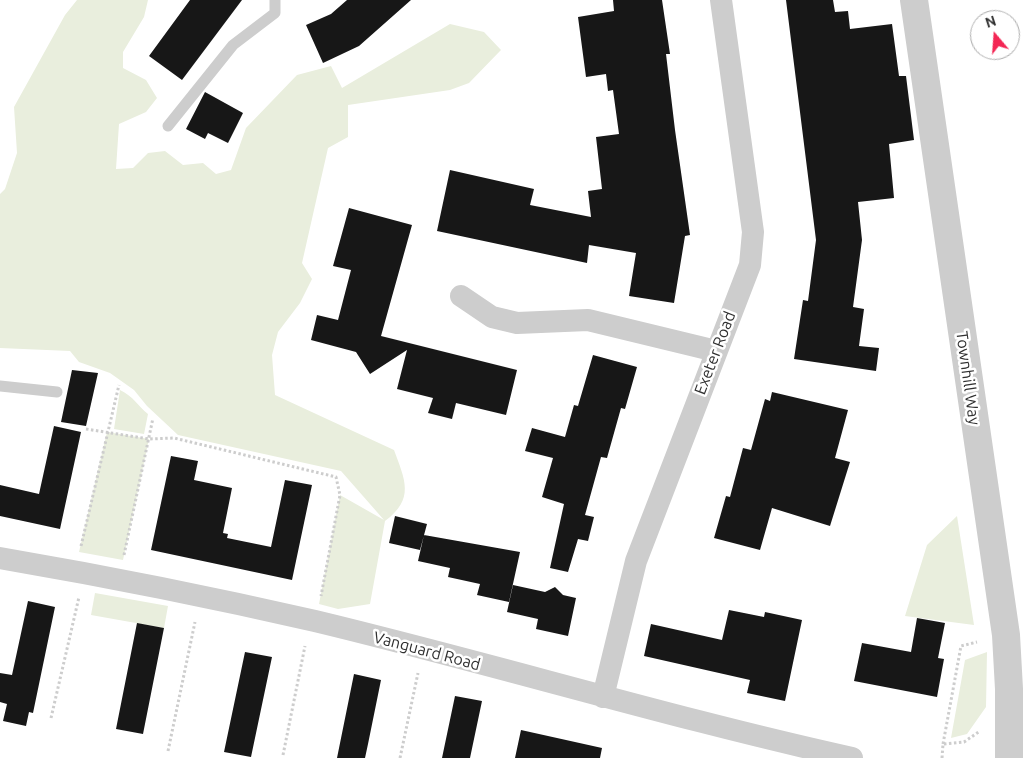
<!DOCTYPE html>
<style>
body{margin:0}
#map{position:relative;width:1030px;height:758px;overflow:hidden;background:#fff;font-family:Ubuntu,sans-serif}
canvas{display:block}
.north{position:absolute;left:970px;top:10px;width:50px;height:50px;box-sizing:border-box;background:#fff;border:1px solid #acacac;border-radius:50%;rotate:342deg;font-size:14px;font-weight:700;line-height:20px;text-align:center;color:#303030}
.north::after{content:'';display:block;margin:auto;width:18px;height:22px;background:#f32654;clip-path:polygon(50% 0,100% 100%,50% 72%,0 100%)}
</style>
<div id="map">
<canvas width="1030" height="758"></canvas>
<div class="north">N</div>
</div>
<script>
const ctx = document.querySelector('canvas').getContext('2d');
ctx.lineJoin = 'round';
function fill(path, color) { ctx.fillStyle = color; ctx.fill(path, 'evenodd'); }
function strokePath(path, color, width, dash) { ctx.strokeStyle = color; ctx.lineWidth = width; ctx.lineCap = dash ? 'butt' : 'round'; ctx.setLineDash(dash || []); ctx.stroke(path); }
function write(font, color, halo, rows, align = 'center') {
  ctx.font = font + ' Ubuntu,sans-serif'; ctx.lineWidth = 5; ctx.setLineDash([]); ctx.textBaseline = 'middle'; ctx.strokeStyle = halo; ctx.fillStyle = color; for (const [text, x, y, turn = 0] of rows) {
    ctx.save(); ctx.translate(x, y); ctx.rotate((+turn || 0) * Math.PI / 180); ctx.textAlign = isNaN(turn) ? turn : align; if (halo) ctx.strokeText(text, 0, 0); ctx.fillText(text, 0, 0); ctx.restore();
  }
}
fill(new Path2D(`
 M 77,0 L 148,0 L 144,17 L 123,52 L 123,68 L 146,80 L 157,98 L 146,112 L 119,124 L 116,169 L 133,168 L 148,153 L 165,151 L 183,165 L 203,163 L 216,174 L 231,170 L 246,128 L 297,75 L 331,66 L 342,88 L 450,24 L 484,32 L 501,50 L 469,83 L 450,90 L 348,105 L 348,137 L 328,148 L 302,263 L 312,279 L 300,303 L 278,332 L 272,355 L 275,395 L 394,450 C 405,480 415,499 385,521 L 370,604 L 338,609 L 319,604 L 340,495 L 384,520 L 341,471 L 178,435 L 147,406 L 134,390 L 110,373 L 79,362 L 70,351 L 0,348 L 0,194 L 5,189 L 17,153 L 14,107 L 65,15 Z
 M 120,390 C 133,396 138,406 148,414 L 144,434 L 114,429 Z
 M 107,432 L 149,439 L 123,560 L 79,552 Z
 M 957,516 L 974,625 L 905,616 L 927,545 Z
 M 95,593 L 168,606 L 164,628 L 91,615 Z
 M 987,652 L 986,707 L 967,734 L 951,738 L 965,660 Z`), '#e9eedd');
fill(new Path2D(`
 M 190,0 L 242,0 L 182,80 L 149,56 Z
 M 347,0 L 411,0 L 359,46 L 323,63 L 306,25 L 331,14 Z
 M 613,0 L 662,0 L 670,54 L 666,54 L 675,130 L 690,235 L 685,236 L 674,303 L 629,296 L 636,253 L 589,245 L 587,263 L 437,231 L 450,170 L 534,189 L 530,205 L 591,217 L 588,191 L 602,189 L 596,137 L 619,134 L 613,90 L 608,91 L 606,74 L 586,77 L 578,17 L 614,11 Z
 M 786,0 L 833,0 L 835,12 L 848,11 L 850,29 L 892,24 L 899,76 L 906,76 L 914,140 L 889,144 L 894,198 L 858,202 L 862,240 L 853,307 L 864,309 L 859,346 L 879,348 L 876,371 L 794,359 L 803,300 L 808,301 L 816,240 Z
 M 205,92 L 243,113 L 228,143 L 208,133 L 205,139 L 186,129 Z
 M 349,208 L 412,225 L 381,336 L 517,370 L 506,415 L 456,403 L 452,419 L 428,413 L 433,398 L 397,389 L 407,350 L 370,374 L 356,352 L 311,340 L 317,315 L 338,320 L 351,270 L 333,266 Z
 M 593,355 L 637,367 L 625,409 L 621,408 L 607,458 L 601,457 L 585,515 L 594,517 L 588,541 L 578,539 L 568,572 L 550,568 L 564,504 L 542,497 L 553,458 L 525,451 L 532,428 L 565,437 L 574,405 L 578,406 Z
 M 72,370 L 98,373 L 86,426 L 61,422 Z
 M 772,392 L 848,410 L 835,458 L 850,462 L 830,526 L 772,508 L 760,550 L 714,538 L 726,496 L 730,497 L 743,448 L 751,450 L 765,399 L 770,401 Z
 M 54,426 L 81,432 L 60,529 L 0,516 L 0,485 L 39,494 Z
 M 171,456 L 198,461 L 194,480 L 232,488 L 223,533 L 228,534 L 227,538 L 271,547 L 285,480 L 312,485 L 292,580 L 151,550 Z
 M 395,516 L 427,524 L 420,550 L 389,543 Z
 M 424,535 L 520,552 L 509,602 L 477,595 L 480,584 L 448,577 L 450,568 L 418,561 Z
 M 513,585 L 545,592 L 555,587 L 563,595 L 576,598 L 568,636 L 536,629 L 538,619 L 507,612 Z
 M 28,601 L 55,607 L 33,713 L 29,712 L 26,726 L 3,721 L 7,704 L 0,702 L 0,673 L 12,675 Z
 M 729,610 L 764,617 L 765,612 L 802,620 L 785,701 L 747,693 L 750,680 L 644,656 L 651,624 L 722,640 Z
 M 917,618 L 945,623 L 938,658 L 944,659 L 937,697 L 854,681 L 862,643 L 911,652 Z
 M 137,623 L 164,628 L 143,734 L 116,729 Z
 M 245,652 L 272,657 L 251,757 L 224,752 Z
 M 354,674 L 381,680 L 368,744 L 365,758 L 337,758 Z
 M 455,696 L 482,701 L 470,758 L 442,758 Z
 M 521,730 L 602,748 L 600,758 L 515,758 Z`), '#171717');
strokePath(new Path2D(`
 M 86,429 L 149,439 L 174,438 L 336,477 L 340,495 L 321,596
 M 81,546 L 119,385
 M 124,555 L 153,418
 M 51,718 L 79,597
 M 943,744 L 961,646 L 977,642
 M 168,751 L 195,622
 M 283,755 L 305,646
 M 400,758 L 418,673
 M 942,758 L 943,744 L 964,742 L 980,731`), '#cdcdcd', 3, [2.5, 2.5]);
strokePath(new Path2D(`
 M 168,126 L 233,45 L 275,13 L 275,0
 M 0,386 L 57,392`), '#cdcdcd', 11);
strokePath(new Path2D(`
 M 461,296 L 492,317 L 517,323 L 588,320 L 716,351
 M 0,558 C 105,576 211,597 315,621 C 494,664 671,718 852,758
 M 603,697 L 636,561 L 750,265 L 753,232 L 721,0`), '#cdcdcd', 22);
strokePath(new Path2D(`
 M 914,0 L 1006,635 L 1009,689 L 1009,758`), '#cdcdcd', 28);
write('16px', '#303030', '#fff', [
 ["Exeter Road",715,353,-69],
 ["Townhill Way",968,378,82],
 ["Vanguard Road",427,651,15]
]);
</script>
